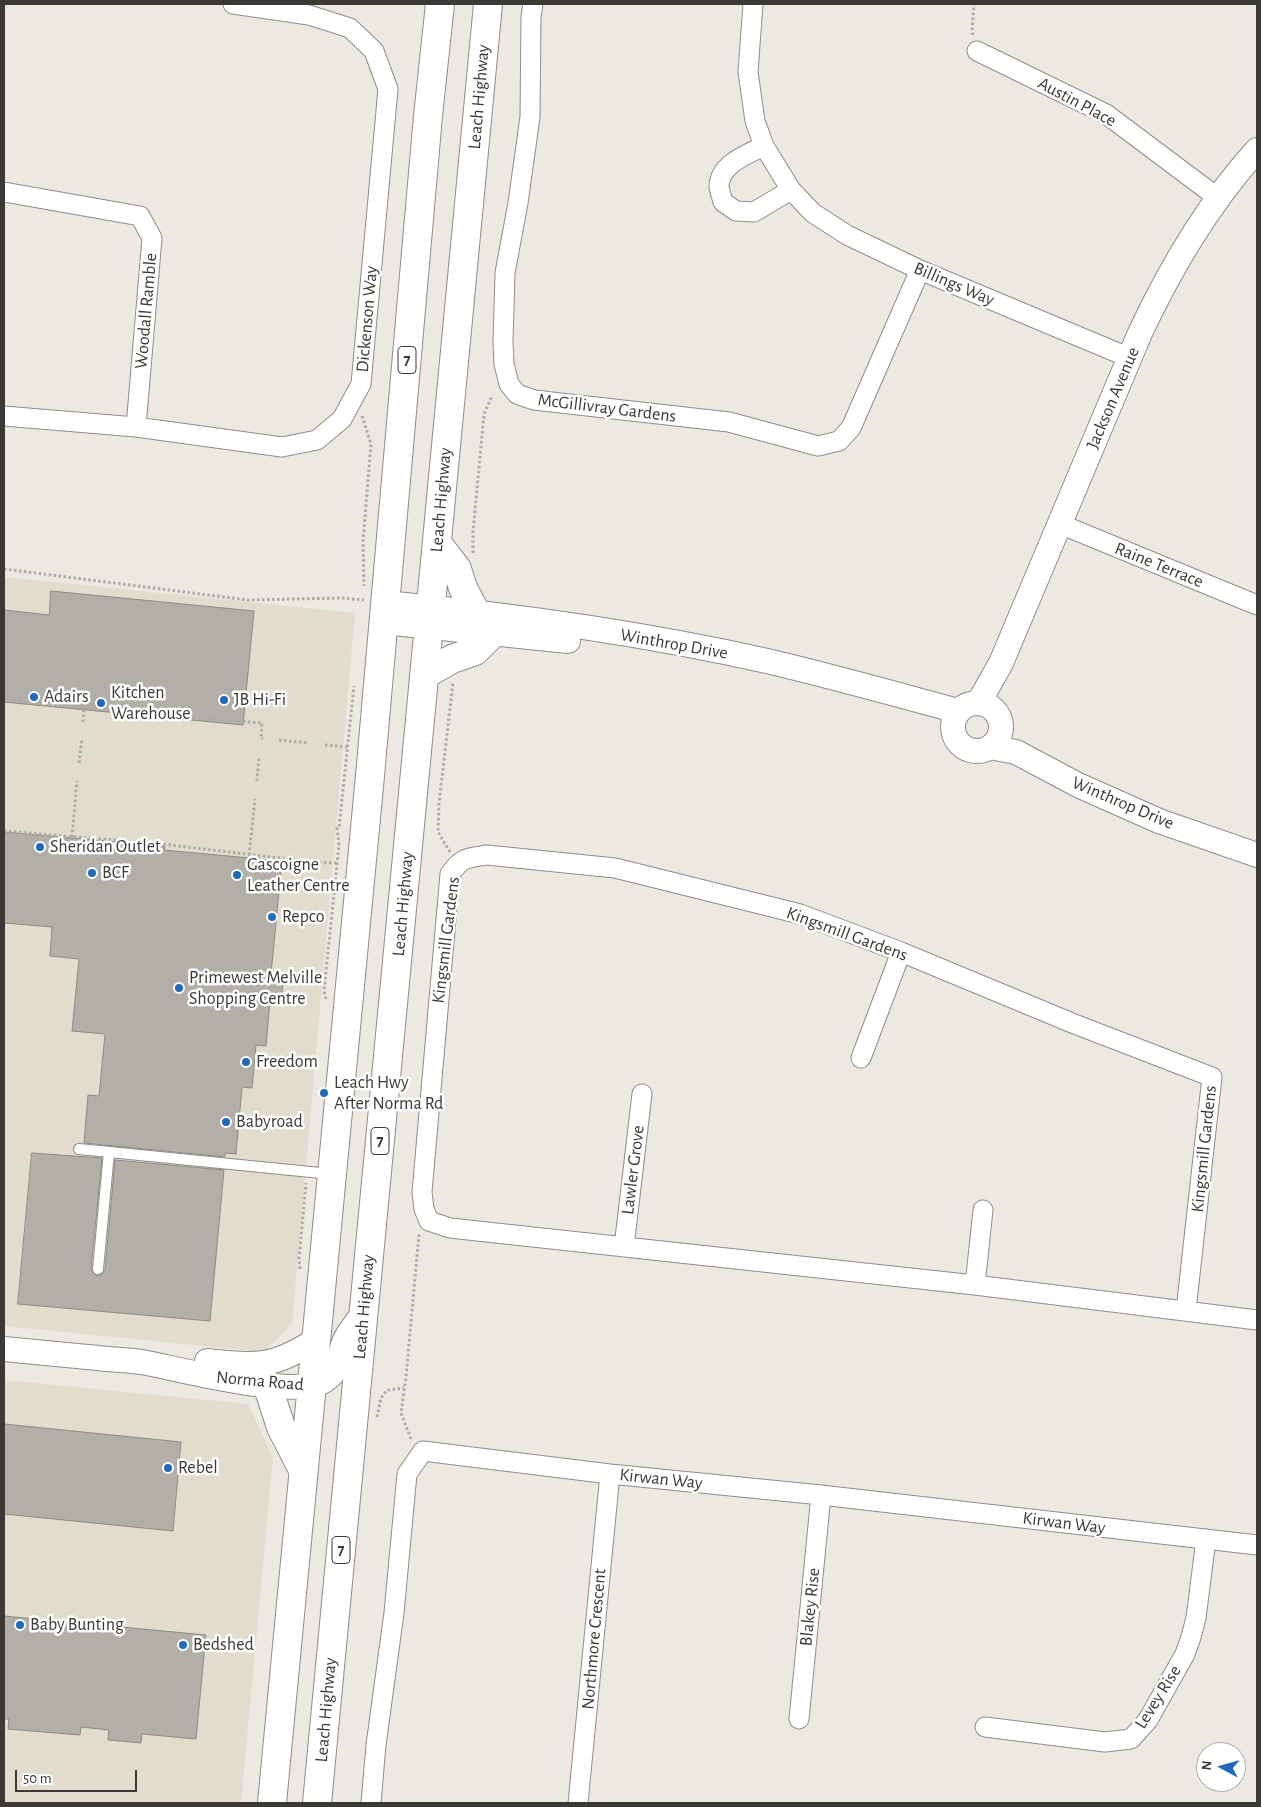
<!DOCTYPE html>
<style>
body{margin:0}
#map{position:relative;width:1261px;height:1807px;overflow:hidden;background:#ebe9e2;font-family:"Alegreya Sans",sans-serif}
canvas{display:block}
.frame{position:absolute;inset:0;border:5px solid #3a3936;pointer-events:none}
.north{position:absolute;left:1196px;top:1742px;width:50px;height:50px;box-sizing:border-box;background:#fff;border:1px solid #b0b0af;border-radius:50%;rotate:276deg;font-size:14px;font-weight:700;line-height:20px;text-align:center;color:#3a3936}
.north::after{content:'';display:block;margin:auto;width:18px;height:22px;background:#2169b9;clip-path:polygon(50% 0,100% 100%,50% 72%,0 100%)}
.scale{position:absolute;left:15px;top:1770px;width:122px;height:22px;box-sizing:border-box;border:2px solid #3a3936;border-top:0;padding-left:6px;font-size:15px;line-height:18px;white-space:nowrap;color:#3a3936;-webkit-text-stroke:4px #fff;paint-order:stroke}
</style>
<div id="map">
<canvas width="1261" height="1807"></canvas>
<div class="frame"></div>
<div class="north">N</div>
<div class="scale">50 m</div>
</div>
<script>
const ctx = document.querySelector('canvas').getContext('2d');
ctx.lineJoin = 'round';
function fill(path, color) { ctx.fillStyle = color; ctx.fill(path, 'evenodd'); }
function strokePath(path, color, width, dash) { ctx.strokeStyle = color; ctx.lineWidth = width; ctx.lineCap = dash ? 'butt' : 'round'; ctx.setLineDash(dash || []); ctx.stroke(path); }
function write(font, color, halo, rows, align = 'center') {
  ctx.font = font + ' "Alegreya Sans",sans-serif'; ctx.lineWidth = 5; ctx.setLineDash([]); ctx.textBaseline = 'middle'; ctx.strokeStyle = halo; ctx.fillStyle = color; for (const [text, x, y, turn = 0] of rows) {
    ctx.save(); ctx.translate(x, y); ctx.rotate((+turn || 0) * Math.PI / 180); ctx.textAlign = isNaN(turn) ? turn : align; if (halo) ctx.strokeText(text, 0, 0); ctx.fillText(text, 0, 0); ctx.restore();
  }
}
fill(new Path2D(`
 M 4,577 L 355,613 L 292,1324 L 264,1352 L 4,1326 Z
 M 4,1380 L 248,1404 L 273,1457 L 241,1803 L 4,1803 Z`), '#e2dcce');
const building = new Path2D(`
 M 51,591 L 254,611 L 243,725 L 4,702 L 4,610 L 49,615 Z
 M 4,832 L 165,846 L 164,850 L 282,861 L 271,974 L 284,975 L 281,1001 L 270,1001 L 266,1046 L 256,1045 L 252,1088 L 242,1087 L 236,1154 L 225,1153 L 225,1157 L 84,1143 L 88,1095 L 99,1096 L 105,1034 L 72,1031 L 79,959 L 50,956 L 52,927 L 4,923 Z
 M 32,1153 L 102,1158 L 91,1268 L 92,1272 L 97,1276 L 101,1275 L 105,1270 L 115,1160 L 224,1170 L 210,1321 L 18,1304 Z
 M 4,1424 L 181,1442 L 173,1531 L 4,1514 Z
 M 4,1616 L 206,1635 L 196,1739 L 142,1734 L 141,1743 L 108,1740 L 109,1730 L 81,1727 L 80,1735 L 8,1729 L 9,1719 L 4,1719 Z`);
fill(building, '#b2afa9');
strokePath(building, '#8e8b85', 1);
const service = new Path2D(`
 M 79,1149 L 331,1174
 M 98,1269 L 109,1152`);
const minor = new Path2D(`
 M 533,4 L 531,16 L 530,117 L 518,203 L 505,273 L 503,342 L 504,364 L 509,384 L 517,394 L 534,400 L 729,422 L 818,446 L 839,441 L 851,428 L 920,270
 M 753,4 L 748,72 L 755,121 L 764,146 L 791,190 L 813,213 L 847,235 L 920,270 L 1130,358
 M 977,51 L 1106,114 L 1218,198
 M 764,146 C 748,154 719,164 719,187 C 720,192 722,198 723,202 L 736,211 L 754,212 L 791,190
 M 4,192 L 140,216 L 152,238 L 136,427
 M 4,416 L 136,427 L 282,447 L 317,440 L 342,419 L 361,384 L 388,89 L 374,51 L 350,28 L 309,15 L 233,4
 M 1060,524 L 1257,605
 M 861,1058 L 901,952
 M 624,1247 L 642,1094
 M 975,1285 L 983,1210
 M 1186,1310 L 1212,1077 L 1072,1023 L 901,952 L 800,914 L 615,868 L 487,855 C 467,858 462,857 450,874 L 422,1192 L 424,1209 L 429,1221 L 450,1228 L 975,1285 L 1257,1320
 M 799,1719 L 821,1495
 M 985,1727 L 1105,1742 L 1131,1739 L 1148,1720 L 1185,1654 L 1191,1637 L 1196,1618 L 1206,1539
 M 371,1803 L 376,1745 L 394,1613 L 407,1474 L 423,1451 L 610,1474 L 821,1495 L 1257,1545
 M 578,1803 L 610,1474`);
const tertiary = new Path2D(`
 M 385,603 C 513,615 642,633 767,661 C 831,676 895,694 958,711
 M 384,622 L 568,641
 M 979,702 L 1001,663 L 1140,333 C 1171,267 1208,204 1257,150
 M953 727a24 24 0 1 1 48 0a24 24 0 1 1-48 0Z
 M 990,747 L 1016,752 L 1078,785 L 1159,821 L 1257,855
 M 4,1349 C 35,1352 67,1355 98,1358 C 114,1360 131,1360 147,1363 C 183,1370 296,1400 325,1380 C 342,1369 338,1355 345,1340 C 349,1331 358,1321 364,1312
 M 207,1361 C 257,1366 273,1368 316,1340`);
const trunk = new Path2D(`
 M 437,543 L 457,569 L 463,588 L 476,613
 M 424,675 L 452,659 L 475,651 L 493,633
 M 267,1384 L 281,1427 L 303,1470
 M 272,1803 L 370,776 L 428,116 L 440,4
 M 317,1803 L 488,4`);
strokePath(service, '#908d87', 12);
strokePath(minor, '#908d87', 21);
strokePath(tertiary, '#908d87', 26);
strokePath(trunk, '#908d87', 30);
strokePath(new Path2D(`
 M 973,35 L 972,31 L 974,4
 M 362,416 L 371,444 L 363,541 L 364,586
 M 473,553 L 473,532 L 484,414 L 492,396
 M 4,569 L 248,600 L 342,598 L 364,600
 M 4,699 L 262,723 L 261,738 L 263,739
 M 83,722 L 84,707
 M 279,740 L 308,743
 M 325,745 L 348,747
 M 79,763 L 82,739
 M 257,781 L 259,757
 M 4,831 L 162,844 L 296,860
 M 72,837 L 77,781
 M 450,852 L 438,832 L 439,804 L 453,682
 M 249,855 L 255,799
 M 314,862 L 337,863
 M 326,999 L 324,991 L 339,845 L 337,828 L 339,827 L 354,686
 M 300,1269 L 299,1259 L 306,1183
 M 377,1417 L 381,1398 L 387,1390 L 404,1388
 M 411,1439 L 401,1413 L 406,1377 L 419,1234`), '#acaba5', 3, [2.5, 2.5]);
strokePath(service, '#fff', 10);
strokePath(minor, '#fff', 19);
strokePath(tertiary, '#fff', 24);
strokePath(trunk, '#fff', 28);
for (const [x, y, r, color] of [
 [34,697,5,"#2169b9"],
 [224,700,5,"#2169b9"],
 [101,703,5,"#2169b9"],
 [40,847,5,"#2169b9"],
 [92,873,5,"#2169b9"],
 [237,875,5,"#2169b9"],
 [272,917,5,"#2169b9"],
 [179,988,5,"#2169b9"],
 [246,1062,5,"#2169b9"],
 [324,1093,5,"#2169b9"],
 [226,1122,5,"#2169b9"],
 [168,1468,5,"#2169b9"],
 [20,1625,5,"#2169b9"],
 [183,1645,5,"#2169b9"]
]) { const dot = new Path2D(); dot.arc(x, y, r, 0, 2 * Math.PI); ctx.fillStyle = color; ctx.fill(dot); strokePath(dot, '#fff', 2); }
for (const [x, y, w] of [
 [407,360,18],
 [380,1141,18],
 [341,1550,18]
]) { const box = new Path2D(); box.roundRect(x - w / 2, y - 13.5, w, 27, 4); ctx.fillStyle = '#fff'; ctx.fill(box); strokePath(box, '#3a3936', 1); }
write('bold 16px', '#3a3936', null, [
 ["7",407,360],
 ["7",380,1141],
 ["7",341,1550]
]);
write('18px', '#3a3936', '#fff', [
 ["Leach Highway",479,97,-85],
 ["Austin Place",1077,102,28],
 ["Billings Way",954,284,23],
 ["Woodall Ramble",146,311,-85],
 ["Dickenson Way",367,319,-85],
 ["Jackson Avenue",1113,398,-67],
 ["McGillivray Gardens",607,408,7],
 ["Leach Highway",441,500,-85],
 ["Raine Terrace",1159,565,22],
 ["Winthrop Drive",674,644,10],
 ["Winthrop Drive",1123,803,23],
 ["Leach Highway",403,904,-85],
 ["Kingsmill Gardens",847,934,20],
 ["Kingsmill Gardens",446,940,-83],
 ["Kingsmill Gardens",1204,1149,-84],
 ["Lawler Grove",633,1170,-83],
 ["Leach Highway",364,1307,-85],
 ["Norma Road",260,1381,5],
 ["Kirwan Way",661,1479,6],
 ["Kirwan Way",1064,1523,7],
 ["Blakey Rise",810,1607,-84],
 ["Northmore Crescent",594,1639,-85],
 ["Levey Rise",1158,1697,-58],
 ["Leach Highway",326,1710,-85]
]);
write('18px', '#3a3936', '#fff', [
 ["Kitchen",111,693],
 ["Warehouse",111,714],
 ["Adairs",44,697],
 ["JB Hi-Fi",234,700],
 ["Sheridan Outlet",50,847],
 ["Gascoigne",247,865],
 ["Leather Centre",247,886],
 ["BCF",102,873],
 ["Repco",282,917],
 ["Primewest Melville",189,978],
 ["Shopping Centre",189,999],
 ["Freedom",256,1062],
 ["Leach Hwy",334,1083],
 ["After Norma Rd",334,1104],
 ["Babyroad",236,1122],
 ["Rebel",178,1468],
 ["Baby Bunting",30,1625],
 ["Bedshed",193,1645]
], 'left');
</script>
